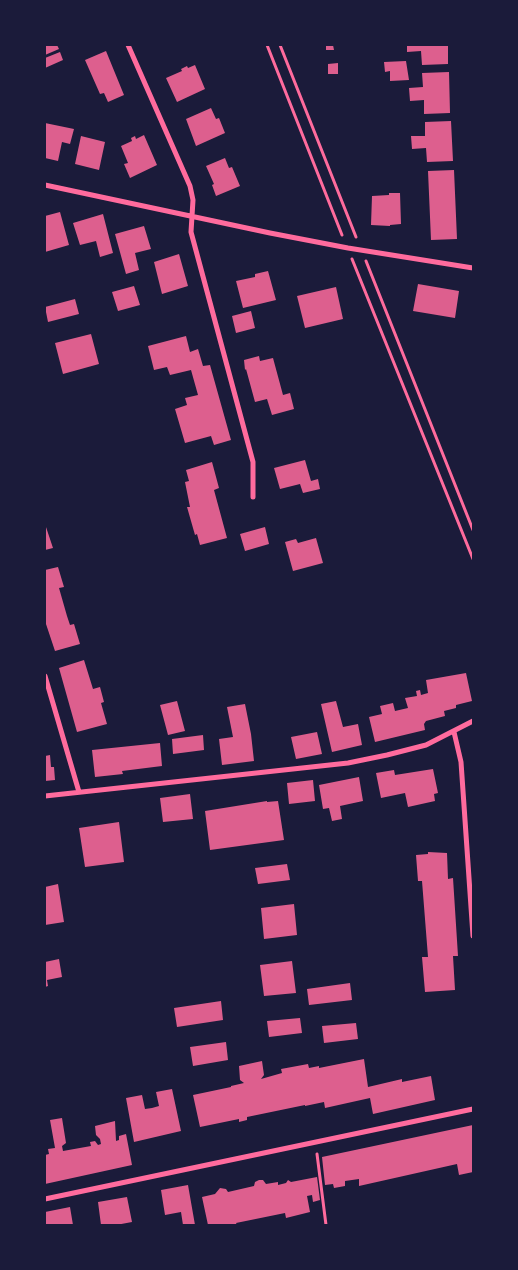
<!DOCTYPE html>
<style>
body{margin:0}
#map{position:relative;width:518px;height:1270px;overflow:hidden;background:#1b1b3a;font-family:Manrope,sans-serif}
canvas{display:block}
.frame{position:absolute;inset:0;border:46px solid #1b1b3a;pointer-events:none}
</style>
<div id="map">
<canvas width="518" height="1270"></canvas>
<div class="frame"></div>
</div>
<script>
const ctx = document.querySelector('canvas').getContext('2d');
ctx.lineJoin = 'round';
function fill(path, color) { ctx.fillStyle = color; ctx.fill(path, 'evenodd'); }
function strokePath(path, color, width, dash) { ctx.strokeStyle = color; ctx.lineWidth = width; ctx.lineCap = dash ? 'butt' : 'round'; ctx.setLineDash(dash || []); ctx.stroke(path); }
fill(new Path2D(`
 M 45,45 L 57,45 L 59,49 L 45,55 Z
 M 326,45 L 333,45 L 334,50 L 326,50 Z
 M 407,45 L 448,45 L 448,64 L 422,65 L 421,51 L 407,52 Z
 M 106,51 L 124,95 L 108,102 L 104,93 L 100,94 L 85,60 Z
 M 60,52 L 63,60 L 45,68 L 45,58 Z
 M 406,61 L 409,80 L 390,81 L 390,71 L 385,72 L 384,62 Z
 M 338,63 L 338,74 L 328,74 L 328,64 Z
 M 195,65 L 205,89 L 177,102 L 166,78 L 182,71 L 181,69 L 187,66 L 188,68 Z
 M 449,72 L 450,113 L 424,114 L 424,100 L 410,101 L 409,88 L 423,87 L 422,73 Z
 M 211,108 L 216,119 L 219,118 L 225,133 L 196,146 L 186,119 Z
 M 451,121 L 453,161 L 427,162 L 426,148 L 412,149 L 411,136 L 425,136 L 425,122 Z
 M 45,123 L 74,129 L 70,144 L 62,142 L 58,161 L 45,158 Z
 M 144,135 L 157,165 L 130,178 L 124,164 L 128,163 L 121,146 L 132,141 L 131,138 L 135,136 L 136,139 Z
 M 81,136 L 105,142 L 99,170 L 75,164 Z
 M 225,158 L 229,168 L 232,167 L 240,186 L 216,196 L 212,185 L 214,184 L 206,166 Z
 M 454,170 L 457,239 L 431,240 L 428,171 Z
 M 389,193 L 400,193 L 401,224 L 390,225 L 390,226 L 371,225 L 372,196 L 389,195 Z
 M 60,212 L 69,245 L 45,252 L 45,216 Z
 M 103,214 L 113,253 L 100,257 L 96,241 L 80,245 L 73,223 Z
 M 144,226 L 151,249 L 135,253 L 139,270 L 126,274 L 115,234 Z
 M 179,254 L 188,286 L 162,294 L 154,262 Z
 M 268,271 L 276,300 L 243,308 L 236,281 L 255,277 L 255,274 Z
 M 418,284 L 459,291 L 455,318 L 413,311 Z
 M 134,286 L 140,305 L 118,311 L 112,292 Z
 M 336,287 L 343,319 L 305,328 L 297,296 Z
 M 75,299 L 79,314 L 48,322 L 45,307 Z
 M 251,311 L 255,328 L 236,333 L 232,316 Z
 M 91,334 L 99,364 L 63,374 L 55,343 Z
 M 186,336 L 190,352 L 198,349 L 203,366 L 210,365 L 231,440 L 214,445 L 211,436 L 185,443 L 175,409 L 187,405 L 185,398 L 198,395 L 191,370 L 170,375 L 167,367 L 154,370 L 148,346 Z
 M 259,356 L 260,361 L 273,358 L 283,395 L 290,393 L 294,409 L 272,415 L 267,399 L 255,402 L 246,369 L 245,370 L 244,360 Z
 M 305,460 L 311,481 L 318,479 L 320,489 L 303,493 L 300,484 L 280,489 L 274,468 Z
 M 212,462 L 219,488 L 214,490 L 227,538 L 200,545 L 197,534 L 195,535 L 187,507 L 190,507 L 185,482 L 189,481 L 186,470 Z
 M 45,524 L 53,548 L 45,550 Z
 M 265,527 L 269,544 L 245,551 L 240,534 Z
 M 316,538 L 323,563 L 293,571 L 285,542 L 296,539 L 298,543 Z
 M 58,567 L 64,587 L 59,588 L 67,616 L 70,625 L 74,624 L 80,644 L 55,651 L 45,621 L 45,570 Z
 M 84,660 L 93,689 L 100,687 L 104,702 L 101,703 L 107,724 L 77,732 L 59,668 Z
 M 466,673 L 472,701 L 456,705 L 456,708 L 444,711 L 445,716 L 426,721 L 424,724 L 425,730 L 375,742 L 369,717 L 382,714 L 380,706 L 393,703 L 395,711 L 408,708 L 405,698 L 417,696 L 416,691 L 420,690 L 421,695 L 428,693 L 426,680 Z
 M 177,701 L 185,731 L 168,735 L 160,705 Z
 M 336,701 L 343,727 L 358,724 L 362,745 L 332,752 L 321,704 Z
 M 245,704 L 251,734 L 254,761 L 222,765 L 219,739 L 233,737 L 227,707 Z
 M 317,732 L 322,754 L 296,759 L 291,737 Z
 M 203,735 L 204,750 L 173,754 L 172,739 Z
 M 160,743 L 162,766 L 122,771 L 123,774 L 95,777 L 92,750 Z
 M 50,755 L 51,767 L 54,767 L 55,780 L 45,781 L 45,756 Z
 M 433,769 L 438,793 L 434,794 L 435,801 L 408,807 L 405,793 L 381,798 L 376,773 L 394,770 L 395,775 Z
 M 359,777 L 363,801 L 340,806 L 342,819 L 332,821 L 329,808 L 323,809 L 319,785 Z
 M 313,780 L 315,801 L 289,804 L 287,783 Z
 M 190,794 L 193,819 L 163,822 L 160,798 Z
 M 267,801 L 267,802 L 278,801 L 284,840 L 210,850 L 205,811 Z
 M 119,822 L 124,862 L 85,867 L 79,828 Z
 M 428,852 L 447,853 L 448,879 L 453,878 L 458,956 L 453,956 L 455,990 L 425,992 L 422,957 L 428,957 L 422,881 L 418,881 L 416,855 L 428,854 Z
 M 287,864 L 290,880 L 258,884 L 255,868 Z
 M 58,884 L 64,922 L 45,925 L 45,887 Z
 M 294,904 L 297,935 L 264,939 L 261,908 Z
 M 59,959 L 62,977 L 47,980 L 48,986 L 45,987 L 45,962 Z
 M 292,961 L 296,993 L 264,996 L 260,965 Z
 M 350,983 L 352,1000 L 309,1005 L 307,989 Z
 M 221,1001 L 223,1020 L 177,1027 L 174,1008 Z
 M 300,1018 L 302,1033 L 269,1037 L 267,1021 Z
 M 356,1023 L 358,1039 L 324,1043 L 322,1026 Z
 M 226,1042 L 228,1060 L 193,1066 L 190,1047 Z
 M 364,1059 L 368,1087 L 402,1079 L 402,1082 L 431,1076 L 435,1100 L 373,1114 L 370,1098 L 325,1108 L 324,1102 L 305,1106 L 305,1105 L 247,1117 L 247,1120 L 239,1122 L 239,1119 L 200,1127 L 193,1095 L 231,1087 L 231,1086 L 244,1083 L 240,1080 L 239,1066 L 262,1061 L 264,1075 L 261,1079 L 282,1073 L 281,1069 L 308,1064 L 309,1068 L 319,1066 L 319,1068 Z
 M 172,1089 L 181,1131 L 134,1142 L 126,1098 L 142,1095 L 145,1109 L 152,1108 L 159,1106 L 156,1092 Z
 M 62,1118 L 66,1143 L 62,1146 L 63,1151 L 91,1146 L 90,1142 L 95,1141 L 98,1145 L 101,1144 L 100,1139 L 96,1135 L 95,1126 L 115,1121 L 116,1141 L 119,1140 L 119,1136 L 126,1134 L 132,1165 L 45,1184 L 45,1155 L 49,1154 L 48,1149 L 55,1148 L 50,1120 Z
 M 473,1125 L 473,1172 L 459,1175 L 457,1164 L 359,1186 L 359,1179 L 345,1181 L 345,1186 L 334,1188 L 333,1184 L 325,1185 L 322,1157 Z
 M 317,1177 L 320,1200 L 313,1202 L 312,1195 L 307,1196 L 310,1212 L 286,1218 L 285,1213 L 236,1223 L 237,1225 L 208,1225 L 202,1197 L 215,1194 L 220,1188 L 226,1189 L 228,1192 L 254,1186 L 255,1182 L 259,1180 L 263,1180 L 266,1184 L 278,1182 L 278,1185 L 286,1183 L 288,1180 L 291,1182 Z
 M 188,1185 L 195,1225 L 183,1225 L 181,1212 L 165,1215 L 161,1190 Z
 M 127,1197 L 132,1222 L 116,1225 L 101,1225 L 98,1202 Z
 M 70,1207 L 73,1225 L 45,1225 L 45,1212 Z`), '#dd5f8e');
strokePath(new Path2D(`
 M 267,45 L 342,235
 M 280,45 L 356,237
 M 352,259 L 473,559
 M 366,261 L 473,530
 M 317,1154 L 326,1225`), '#ff6b9d', 3);
strokePath(new Path2D(`
 M 128,45 L 190,186 L 193,200 L 191,232 L 253,462 L 253,497
 M 45,185 L 270,233 L 348,248 L 473,268
 M 45,676 L 79,792
 M 454,732 L 461,762 L 473,936
 M 45,796 L 348,763 L 387,755 L 426,745 L 473,721
 M 45,1199 L 473,1109`), '#ff6b9d', 5);
</script>
